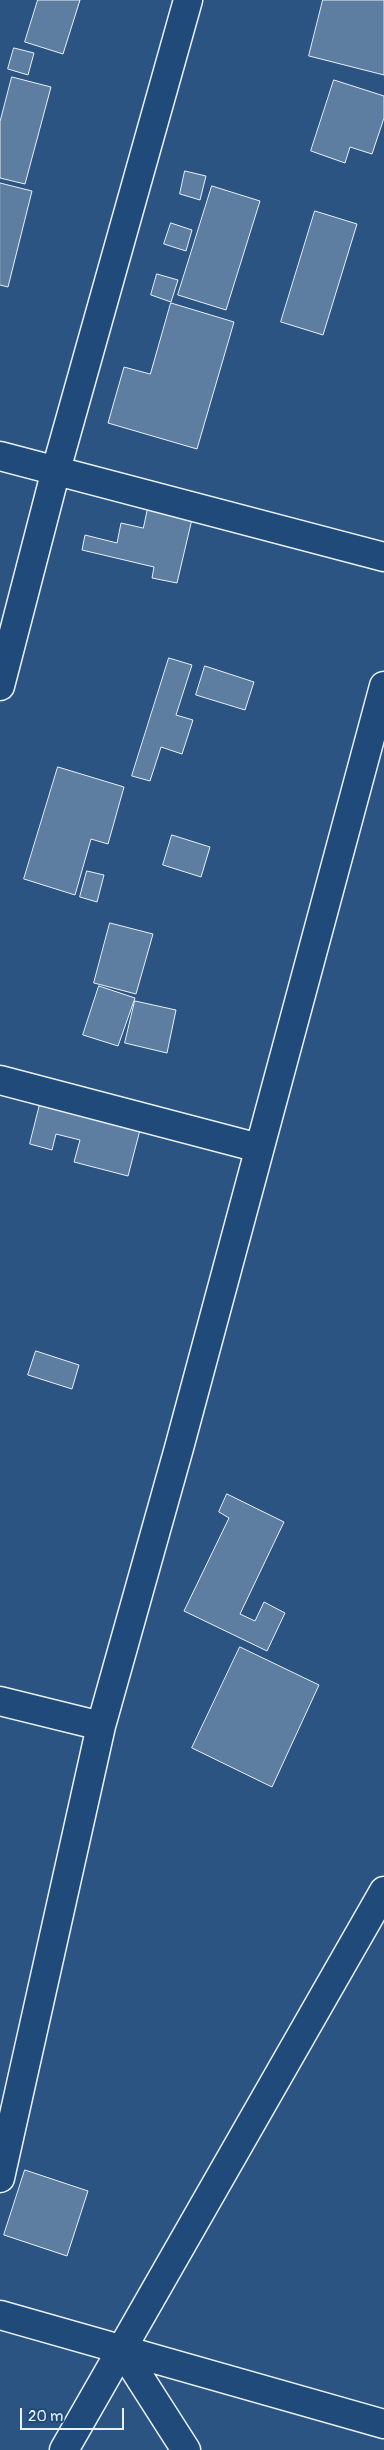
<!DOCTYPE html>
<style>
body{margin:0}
#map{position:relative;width:384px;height:2450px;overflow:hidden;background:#2b5482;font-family:Pangolin,sans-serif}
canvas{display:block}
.scale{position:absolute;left:20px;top:2408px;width:104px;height:22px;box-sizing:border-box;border:2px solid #e8f1f8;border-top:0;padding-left:6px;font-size:15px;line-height:18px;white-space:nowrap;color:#e8f1f8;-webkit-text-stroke:4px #1f4a7a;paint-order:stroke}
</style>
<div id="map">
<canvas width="384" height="2450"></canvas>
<div class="scale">20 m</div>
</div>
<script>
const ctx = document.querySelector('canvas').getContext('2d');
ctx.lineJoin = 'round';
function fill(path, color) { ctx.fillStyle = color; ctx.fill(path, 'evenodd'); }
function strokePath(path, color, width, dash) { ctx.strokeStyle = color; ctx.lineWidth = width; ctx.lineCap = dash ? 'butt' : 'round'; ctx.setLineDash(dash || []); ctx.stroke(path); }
const building = new Path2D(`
 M 38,0 L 80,0 L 63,54 L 25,42 Z
 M 323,0 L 384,0 L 384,75 L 309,56 Z
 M 14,48 L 34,53 L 28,75 L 8,69 Z
 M 12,77 L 51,87 L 25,184 L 0,178 L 0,122 Z
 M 334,80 L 384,96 L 384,118 L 372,154 L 350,147 L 345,163 L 311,151 Z
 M 185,171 L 206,176 L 200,200 L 180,194 Z
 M 0,183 L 32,191 L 8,287 L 0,285 Z
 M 212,186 L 260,201 L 226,310 L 178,295 Z
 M 315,211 L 357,224 L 323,335 L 281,322 Z
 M 171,223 L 192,230 L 186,251 L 164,244 Z
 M 157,274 L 178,280 L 171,302 L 151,295 Z
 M 171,303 L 234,322 L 197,449 L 108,423 L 124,367 L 150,374 Z
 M 148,508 L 192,519 L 177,583 L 152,578 L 154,567 L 82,550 L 85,535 L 117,543 L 121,523 L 143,528 Z
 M 169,658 L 192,665 L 176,715 L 193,720 L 182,754 L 161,747 L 150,781 L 132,776 Z
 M 205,666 L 254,682 L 245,710 L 196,695 Z
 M 58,767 L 124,787 L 108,844 L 91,839 L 75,895 L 24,879 Z
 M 172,835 L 210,847 L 201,877 L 163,865 Z
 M 87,871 L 104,875 L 97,902 L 80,897 Z
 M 110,923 L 153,934 L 136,994 L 94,983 Z
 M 99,986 L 135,998 L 118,1046 L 83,1035 Z
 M 135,1001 L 176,1010 L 167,1053 L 125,1043 Z
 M 40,1104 L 140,1130 L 128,1176 L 74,1162 L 80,1140 L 56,1134 L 52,1150 L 30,1144 Z
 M 36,1351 L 79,1365 L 72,1389 L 28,1375 Z
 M 227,1494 L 284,1522 L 240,1614 L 255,1621 L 264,1602 L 285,1613 L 267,1651 L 184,1611 L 229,1518 L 219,1512 Z
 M 240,1647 L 319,1685 L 272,1787 L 192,1748 Z
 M 25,2170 L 88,2191 L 67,2256 L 4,2235 Z`);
fill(building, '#5d7da1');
strokePath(building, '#e8f1f8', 1);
const street = new Path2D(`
 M 0,456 L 384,557
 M 0,686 L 56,470 L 188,0
 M 0,1080 L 259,1148
 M 0,1701 L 101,1726
 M 0,2178 L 101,1726 L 179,1448 L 384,686
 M 0,2315 L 384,2424
 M 122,2350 L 186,2450`);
const secondary = new Path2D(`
 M 64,2450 L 384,1891`);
strokePath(street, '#e8f1f8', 31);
strokePath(secondary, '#e8f1f8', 31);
strokePath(street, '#1f4a7a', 28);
strokePath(secondary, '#1f4a7a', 28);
</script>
